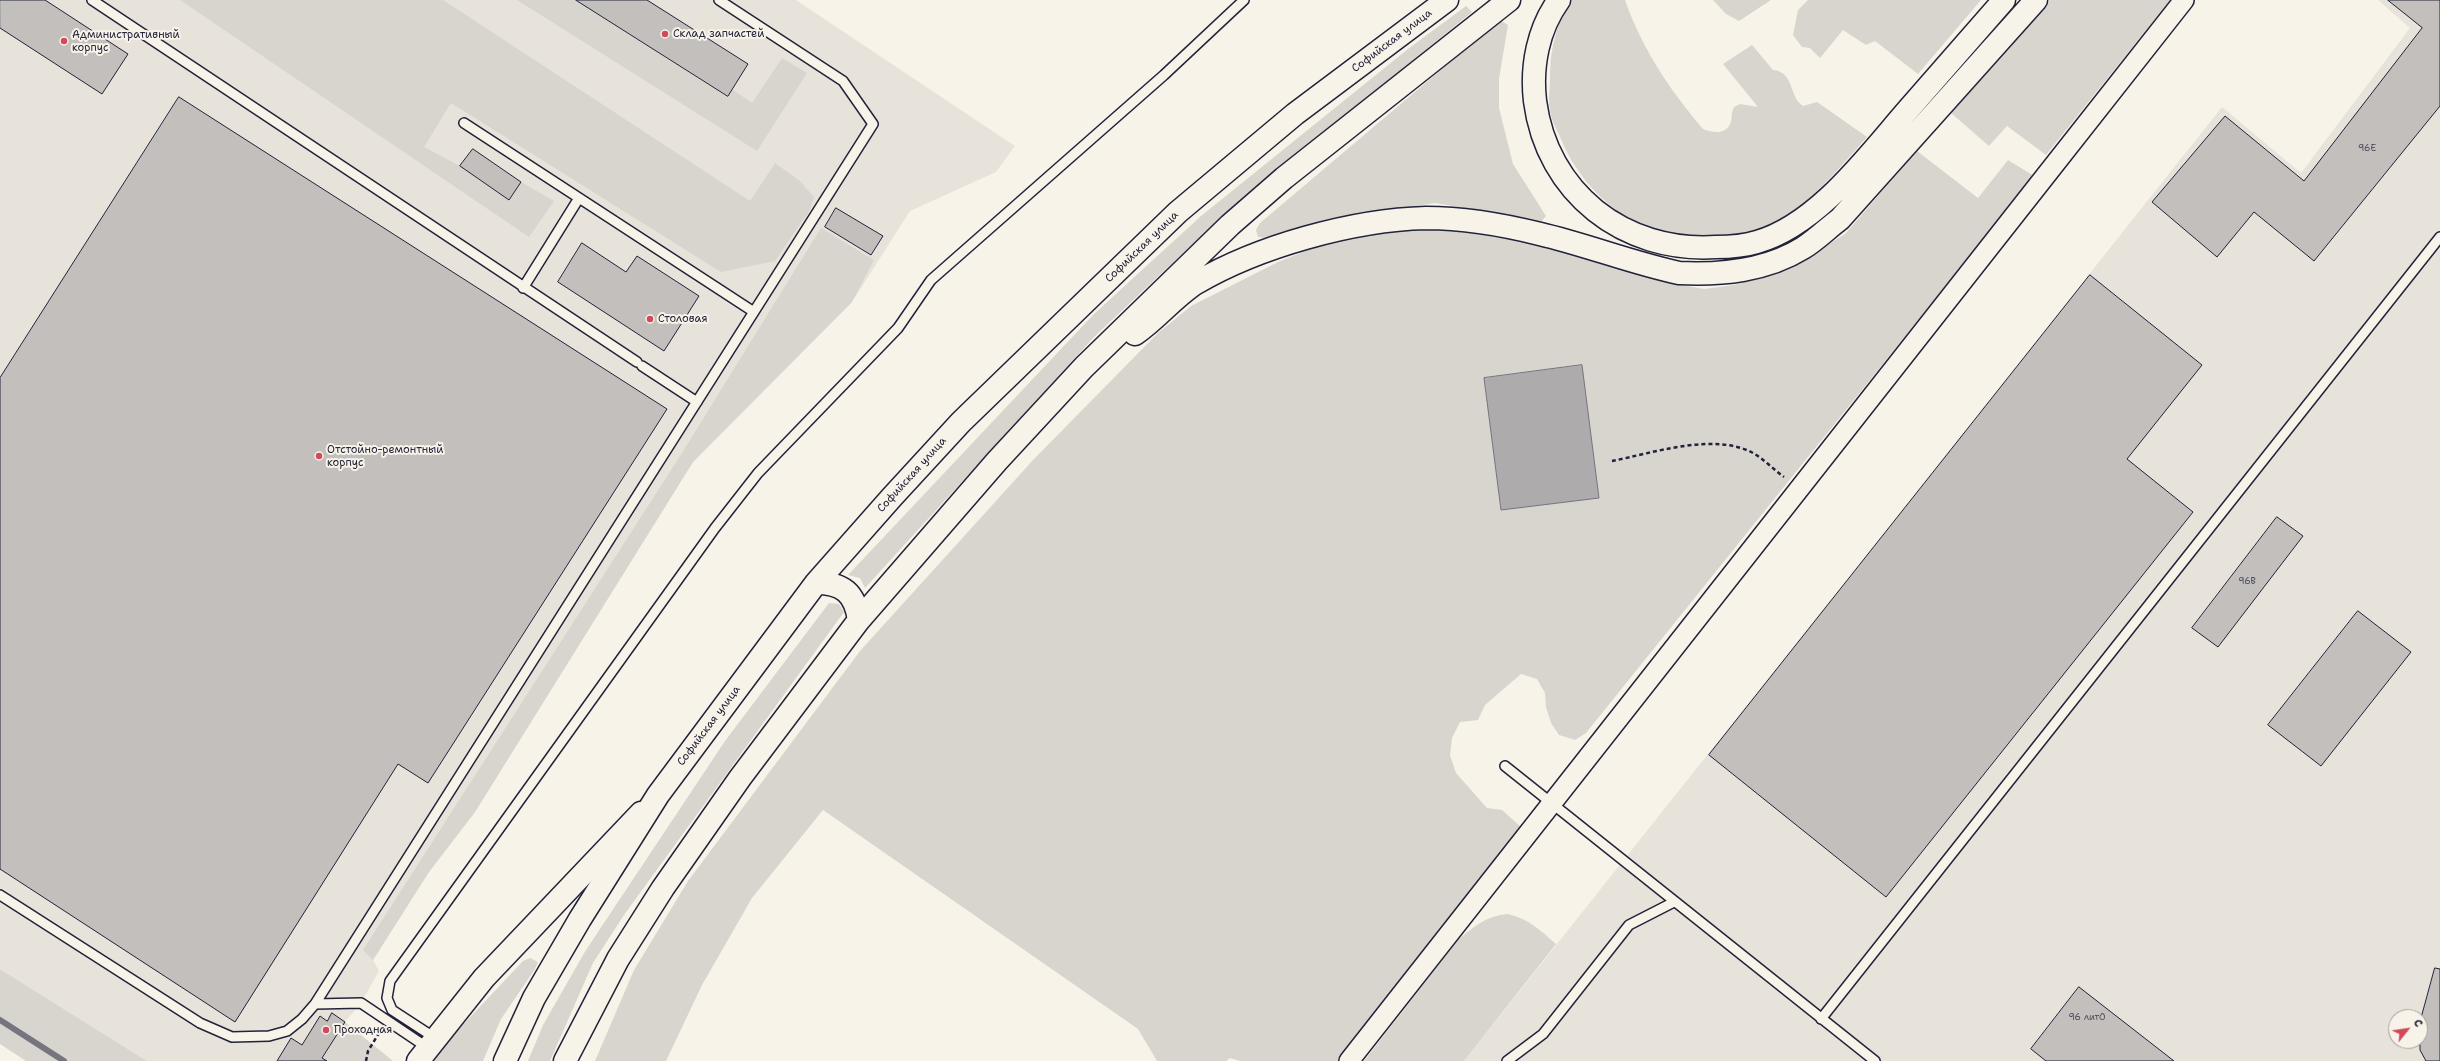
<!DOCTYPE html>
<meta charset="utf-8">
<style>
body{margin:0}
#map{position:relative;width:2440px;height:1061px;overflow:hidden;background:#f7f3e8;font-family:"Shantell Sans",sans-serif}
canvas{display:block}
.north{position:absolute;left:2388px;top:1009px;width:40px;height:40px;box-sizing:border-box;background:#f7f3e8;border:1px solid #a29fa3;border-radius:50%;rotate:60deg;font-size:11px;font-weight:700;line-height:16px;text-align:center;color:#22223b}
.north::after{content:'';display:block;margin:auto;width:14px;height:18px;background:#d1495b;clip-path:polygon(50% 0,100% 100%,50% 72%,0 100%)}
</style>
<div id="map">
<canvas width="2440" height="1061"></canvas>
<div class="north">С</div>
</div>
<script>
const ctx = document.querySelector('canvas').getContext('2d');
ctx.lineJoin = 'round';
function fill(path, color) { ctx.fillStyle = color; ctx.fill(path, 'evenodd'); }
function strokePath(path, color, width, dash) { ctx.strokeStyle = color; ctx.lineWidth = width; ctx.lineCap = dash ? 'butt' : 'round'; ctx.setLineDash(dash || []); ctx.stroke(path); }
function write(font, color, halo, rows, align = 'center') {
  ctx.font = font + ' "Shantell Sans",sans-serif'; ctx.lineWidth = 4; ctx.setLineDash([]); ctx.textBaseline = 'middle'; ctx.strokeStyle = halo; ctx.fillStyle = color; for (const [text, x, y, turn = 0] of rows) {
    ctx.save(); ctx.translate(x, y); ctx.rotate((+turn || 0) * Math.PI / 180); ctx.textAlign = isNaN(turn) ? turn : align; if (halo) ctx.strokeText(text, 0, 0); ctx.fillText(text, 0, 0); ctx.restore();
  }
}
fill(new Path2D(`
 M 0,0 L 796,0 L 1015,146 L 996,172 L 910,211 L 852,302 L 693,462 L 475,812 L 429,872 L 373,960 L 379,971 L 361,1003 L 345,1022 L 321,1061 L 147,1061 L 0,969 Z
 M 2378,0 L 2440,0 L 2440,1061 L 1464,1061 L 2222,107 L 2301,173 L 2410,28 ZM 2396,1017 L 2420,1017 L 2420,1041 L 2396,1041 Z`), '#e7e3db');
fill(new Path2D(`
 M 180,0 L 443,0 L 750,201 L 775,163 L 800,181 L 814,197 L 810,210 L 775,261 L 721,272 L 451,103 L 424,147 L 460,166 L 509,200 L 521,182 L 554,201 L 529,237 Z
 M 517,0 L 585,0 L 582,4 L 728,96 L 732,89 L 752,103 L 782,58 L 807,73 L 757,151 Z
 M 1572,0 L 1625,0 C 1642,49 1670,90 1703,129 C 1713,133 1727,135 1731,122 C 1732,117 1731,113 1734,107 L 1740,104 L 1758,107 L 1723,64 L 1752,45 L 1773,70 C 1795,72 1788,96 1803,106 L 1817,102 L 1867,137 C 1840,167 1813,201 1777,221 C 1756,233 1730,236 1706,236 C 1688,236 1669,236 1652,230 C 1611,214 1577,179 1561,139 C 1557,130 1551,120 1550,110 C 1548,100 1550,88 1550,77 C 1550,50 1556,23 1572,0 Z
 M 1713,0 L 1771,0 L 1739,21 L 1726,14 Z
 M 1808,0 L 1981,0 L 1918,74 L 1875,41 L 1866,45 L 1843,30 L 1820,58 L 1810,48 L 1802,47 L 1793,35 L 1798,10 Z
 M 2050,0 L 2170,0 L 2046,155 L 2007,126 L 1989,146 L 1951,113 Z
 M 1466,6 L 1472,12 L 1222,216 L 1094,337 L 865,588 L 860,578 L 848,575 L 1094,314 L 1201,216 L 1408,49 Z
 M 1500,20 L 1508,25 L 1499,79 L 1499,108 L 1513,164 L 1546,216 L 1541,222 L 1435,203 L 1339,218 L 1265,238 L 1258,237 L 1256,230 L 1260,223 Z
 M 1917,151 L 1978,198 L 2008,160 L 2034,176 L 1586,733 L 1575,740 L 1559,735 L 1551,723 L 1546,707 L 1545,693 L 1537,679 L 1521,674 L 1485,705 L 1478,720 L 1460,722 L 1452,738 L 1450,755 L 1456,773 L 1487,808 L 1502,810 L 1521,827 L 1337,1061 L 1240,1061 L 1230,1058 L 1226,1061 L 1157,1061 L 1138,1029 L 823,810 L 752,898 L 702,985 L 666,1061 L 595,1061 L 634,970 L 688,881 L 860,651 L 1034,459 L 1157,334 L 1191,306 L 1278,262 L 1323,244 L 1393,231 L 1438,229 L 1502,238 L 1625,268 L 1670,283 L 1704,289 L 1734,285 L 1765,277 L 1794,265 L 1845,234 Z
 M 821,228 L 874,260 L 852,302 L 693,462 L 475,812 L 429,872 L 373,960 L 363,950 L 682,453 Z
 M 829,603 L 839,604 L 844,612 L 624,915 L 593,963 L 550,1061 L 528,1061 L 543,1025 L 586,950 L 725,741 Z
 M 1508,914 C 1529,919 1540,930 1556,944 L 1464,1061 L 1364,1061 L 1459,939 C 1475,926 1486,916 1508,914 Z
 M 530,958 L 538,962 L 535,969 L 501,1019 L 483,1061 L 432,1061 L 443,1046 L 523,961 Z
 M 0,969 L 147,1061 L 26,1061 L 0,1044 Z
 M 345,1022 L 393,1061 L 321,1061 Z`), '#d8d5cf');
const water = new Path2D(`
 M 1582,365 L 1599,498 L 1501,510 L 1484,378 Z`);
fill(water, '#aeabad');
strokePath(water, '#76747f', 1);
strokePath(new Path2D(`
 M 0,1020 L 64,1061`), '#76747f', 6);
const building = new Path2D(`
 M 0,0 L 45,0 L 128,54 L 102,94 L 0,28 Z
 M 576,0 L 647,0 L 748,64 L 728,96 Z
 M 2388,0 L 2440,0 L 2440,106 L 2314,261 L 2254,212 L 2217,257 L 2152,202 L 2225,116 L 2304,181 L 2422,28 Z
 M 179,97 L 667,409 L 428,783 L 398,764 L 235,1022 L 0,869 L 0,378 Z
 M 473,149 L 521,182 L 509,200 L 460,166 Z
 M 836,208 L 883,236 L 871,255 L 825,227 Z
 M 582,243 L 626,272 L 637,256 L 699,296 L 664,351 L 558,282 Z
 M 2090,275 L 2202,365 L 2127,459 L 2193,512 L 1886,897 L 1709,755 Z
 M 2277,517 L 2303,536 L 2218,647 L 2192,628 Z
 M 2358,611 L 2411,652 L 2321,766 L 2268,725 Z
 M 2435,968 L 2440,969 L 2440,1061 L 2426,1061 L 2420,1050 L 2420,1022 Z
 M 2079,987 L 2174,1061 L 2046,1061 L 2031,1049 Z
 M 332,1013 L 345,1022 L 322,1058 L 327,1061 L 277,1061 L 291,1038 L 302,1045 L 320,1016 L 327,1021 Z`);
fill(building, '#c2bfbd');
strokePath(building, '#22223b', 1);
const lane = new Path2D(`
 M 92,0 L 637,362
 M 464,123 L 754,312
 M 523,288 L 579,198
 M 642,366 L 697,402
 M 1505,766 L 1875,1061
 M 0,895 L 200,1023 L 232,1037 L 269,1036 L 287,1031 L 302,1019 L 315,1004 L 873,124 L 843,81 L 719,0
 M 315,1004 L 361,1003 L 428,1048
 M 1821,1019 L 2440,237
 M 435,1038 L 392,1010 L 387,998 L 390,981 L 715,528 L 758,473 L 898,328 L 931,280 L 1164,75 L 1244,0
 M 1507,1061 L 1543,1034 L 1629,925 L 1674,902`);
const street = new Path2D(`
 M 1349,1061 C 1630,709 1905,353 2184,0`);
const secondary = new Path2D(`
 M 418,1061 L 484,978 L 641,813`);
const primary = new Path2D(`
 M 1559,0 C 1538,29 1531,66 1535,101 C 1547,193 1624,253 1716,247 C 1729,247 1744,246 1757,242 C 1817,225 1867,157 1907,111 C 1939,74 1972,37 2004,0
 M 1135,334 C 1157,319 1174,297 1196,283 C 1259,246 1353,220 1426,218 C 1463,218 1504,225 1540,234 C 1587,245 1632,263 1679,273 C 1722,275 1766,271 1803,248 C 1816,240 1828,228 1840,219 L 2036,0
 M 816,583 C 843,583 855,593 859,620
 M 505,1061 L 534,998 L 580,919 L 658,795 L 816,583 L 892,497 L 961,422 L 1178,212 L 1295,114 L 1447,0
 M 565,1061 L 618,959 L 663,888 L 740,778 L 859,620 L 997,461 L 1084,367 L 1230,225 L 1284,178 L 1509,0`);
strokePath(lane, '#22223b', 12);
strokePath(street, '#22223b', 22);
strokePath(secondary, '#22223b', 25);
strokePath(primary, '#22223b', 25);
strokePath(new Path2D(`
 M 1612,461 C 1653,453 1714,432 1753,453 C 1764,459 1774,470 1784,477
 M 366,1061 L 368,1051 L 379,1033`), '#22223b', 2.5, [4, 3]);
strokePath(lane, '#f7f3e8', 9);
strokePath(street, '#f7f3e8', 19);
strokePath(secondary, '#f7f3e8', 22);
strokePath(primary, '#f7f3e8', 22);
for (const [x, y, r, color] of [
 [665,34,4,"#d1495b"],
 [64,41,4,"#d1495b"],
 [650,319,4,"#d1495b"],
 [319,456,4,"#d1495b"],
 [326,1030,4,"#d1495b"]
]) { const dot = new Path2D(); dot.arc(x, y, r, 0, 2 * Math.PI); ctx.fillStyle = color; ctx.fill(dot); strokePath(dot, '#f7f3e8', 1.5); }
write('9px', '#4a495c', null, [
 ["96Е",2367,149],
 ["96В",2247,582],
 ["96 литО",2087,1018]
]);
write('11px', '#22223b', '#f7f3e8', [
 ["Склад запчастей",673,34],
 ["Административный",72,35],
 ["корпус",72,48],
 ["Столовая",658,319],
 ["Отстойно-ремонтный",327,450],
 ["корпус",327,463],
 ["Проходная",334,1030]
], 'left');
write('11px', '#22223b', '#f7f3e8', [
 ["Софийская улица",1392,41,-37],
 ["Софийская улица",1142,247,-44],
 ["Софийская улица",912,475,-48],
 ["Софийская улица",709,726,-53]
]);
</script>
